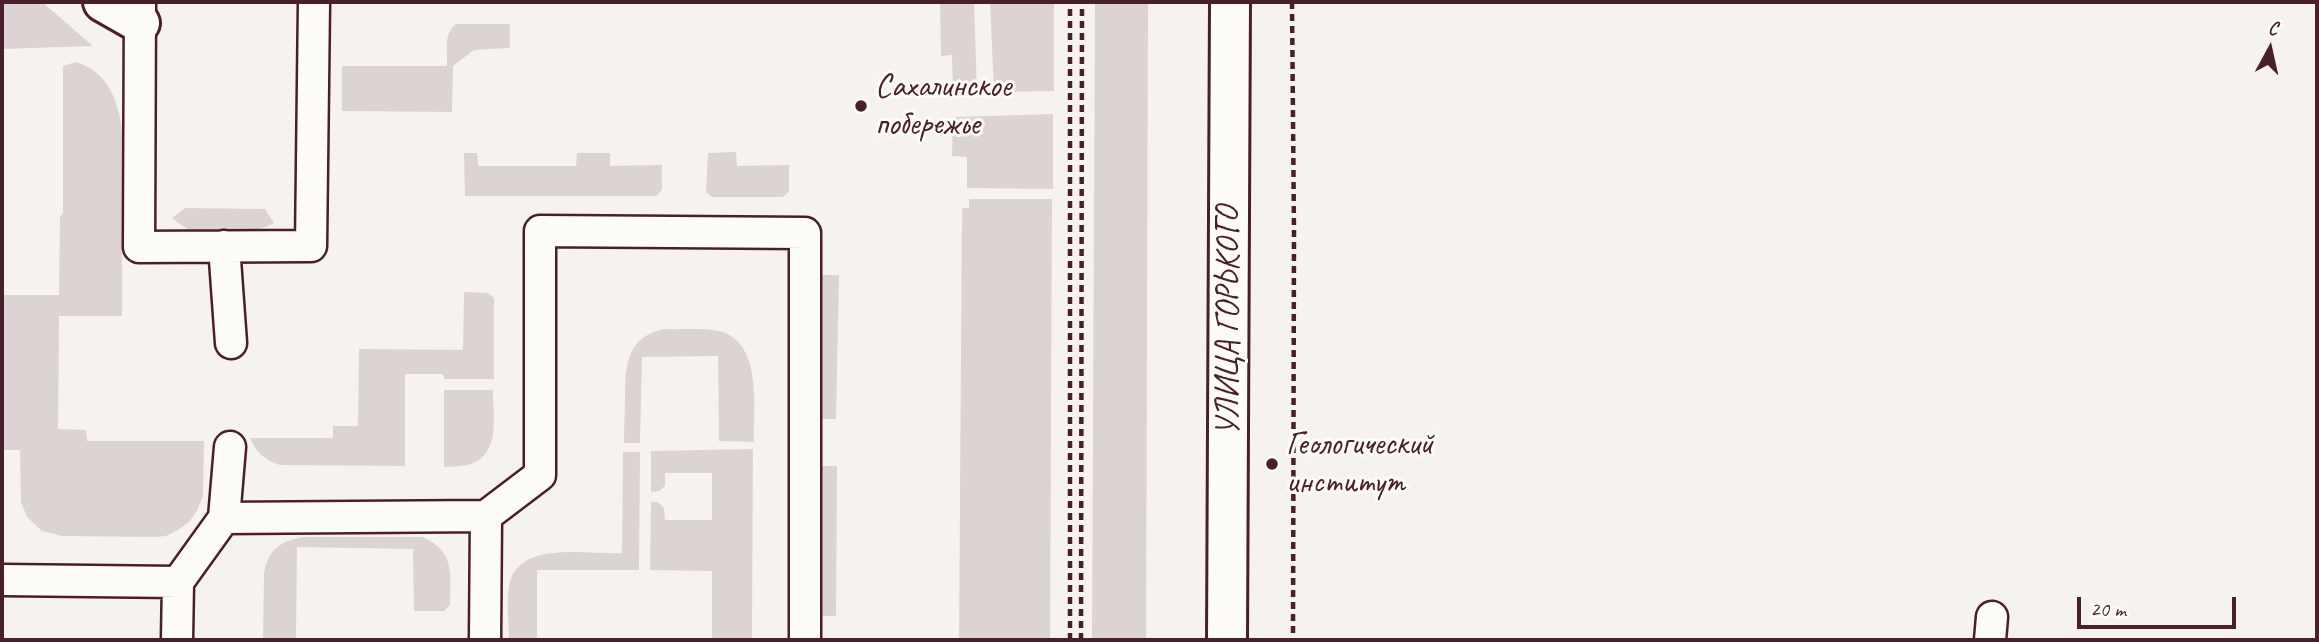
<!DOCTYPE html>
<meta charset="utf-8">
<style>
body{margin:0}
#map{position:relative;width:2319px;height:642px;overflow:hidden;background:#f6f3ef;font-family:Caveat,sans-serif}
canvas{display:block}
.frame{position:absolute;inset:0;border:4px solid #4a1f2b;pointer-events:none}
.north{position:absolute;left:2235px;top:14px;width:70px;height:70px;-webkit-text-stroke:5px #fdfcf7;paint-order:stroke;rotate:8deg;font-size:19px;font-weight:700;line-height:28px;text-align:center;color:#4a1f2b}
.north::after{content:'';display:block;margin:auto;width:24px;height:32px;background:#4a1f2b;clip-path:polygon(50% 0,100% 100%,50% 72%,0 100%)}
.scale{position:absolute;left:2077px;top:597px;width:159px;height:32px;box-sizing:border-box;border:4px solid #4a1f2b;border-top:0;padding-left:9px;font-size:21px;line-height:24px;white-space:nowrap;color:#4a1f2b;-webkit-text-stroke:5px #fdfcf7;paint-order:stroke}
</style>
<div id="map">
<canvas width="2319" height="642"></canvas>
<div class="frame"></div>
<div class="north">С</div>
<div class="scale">20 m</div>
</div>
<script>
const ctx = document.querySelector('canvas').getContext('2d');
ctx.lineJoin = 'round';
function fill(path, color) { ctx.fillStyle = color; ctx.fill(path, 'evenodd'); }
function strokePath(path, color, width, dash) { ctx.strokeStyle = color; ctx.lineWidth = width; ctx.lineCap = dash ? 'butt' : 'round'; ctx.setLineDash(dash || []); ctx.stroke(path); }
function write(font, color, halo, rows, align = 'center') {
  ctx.font = font + ' Caveat,sans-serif'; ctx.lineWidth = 6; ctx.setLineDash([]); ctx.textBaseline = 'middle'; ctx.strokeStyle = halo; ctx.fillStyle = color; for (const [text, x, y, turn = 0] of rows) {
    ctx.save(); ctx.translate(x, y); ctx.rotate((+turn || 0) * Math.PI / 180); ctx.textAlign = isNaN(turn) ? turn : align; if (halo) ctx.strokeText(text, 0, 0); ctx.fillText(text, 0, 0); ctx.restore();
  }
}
fill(new Path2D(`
 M 2,2 L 42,2 L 93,46 L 2,49 Z
 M 940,2 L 974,2 L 977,92 L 953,92 L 952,55 L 941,56 Z
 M 990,2 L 1054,2 L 1054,91 L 994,92 Z
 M 1095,2 L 1148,2 L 1146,640 L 1092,640 Z
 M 456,24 L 510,24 L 510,48 L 474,50 L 453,66 L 452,112 L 342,111 L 342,66 L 447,66 C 448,52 443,33 456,24 Z
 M 76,62 C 108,71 120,103 122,134 L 122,316 L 59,316 L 58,429 L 86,430 L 87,441 L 204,441 L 203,496 L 197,511 L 189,522 L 178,530 L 166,536 L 155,537 L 62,536 L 42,531 L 27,517 L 21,502 L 20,450 L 2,450 L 2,295 L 59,295 L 60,217 L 63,213 L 63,66 Z
 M 1053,114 L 1053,189 L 967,188 L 967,157 L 952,156 L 953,117 Z
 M 736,152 L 737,166 L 789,165 L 789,192 L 783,197 L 712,197 L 706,192 L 708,153 Z
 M 464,153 L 477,153 L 478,166 L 576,166 L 577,153 L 610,153 L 610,166 L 662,165 L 662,190 L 656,196 L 465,196 Z
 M 969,199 L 1052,199 L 1050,640 L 959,640 L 962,208 L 969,208 Z
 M 185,208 L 265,209 L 274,223 C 255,234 219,235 197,232 C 187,230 179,224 172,218 Z
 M 811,275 L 839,275 L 836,419 L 810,419 Z
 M 464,292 L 488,293 L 494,298 L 494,379 L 444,379 L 443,374 L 405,374 L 405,466 L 280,465 C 265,460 256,453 250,438 L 333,438 L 333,426 L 358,426 L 359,349 L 463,350 Z
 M 664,329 C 680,330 697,328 713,330 C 764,336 753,406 754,442 L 719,441 L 718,356 L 642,357 L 640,443 L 624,443 C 624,427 625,410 625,393 C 626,362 628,337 664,329 Z
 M 444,390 L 493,390 C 493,415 501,453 471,464 C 462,467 453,466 444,467 Z
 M 753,449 L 752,640 L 712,640 L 712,571 L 650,570 L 651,502 L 658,502 L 664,508 L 665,520 L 712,520 L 712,473 L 665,473 L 665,486 L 659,491 L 651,492 L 651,451 Z
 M 623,452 L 640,452 L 639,570 L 537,570 L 537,640 L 509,640 C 509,623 506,603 509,586 C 517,539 588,555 622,553 Z
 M 811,466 L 837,466 L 836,616 L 810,616 Z
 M 303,537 L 423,537 C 456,552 450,575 450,605 L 444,611 L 414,611 L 413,549 L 297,547 L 296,640 L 263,640 L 264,573 C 269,549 279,542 303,537 Z`), '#dcd4d2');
const lane = new Path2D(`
 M 140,2 L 139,247 L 311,246 L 314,2
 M 224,246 L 231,343
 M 224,518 L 486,516 L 540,475 L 540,231 L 805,233 L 805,640
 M 2,580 L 178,582
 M 177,640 L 178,582 L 224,518 L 230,447
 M 485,640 L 486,516
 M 1990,640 L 1992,617`);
const street = new Path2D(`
 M 103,2 L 140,23`);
const secondary = new Path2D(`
 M 1227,640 L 1230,2`);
strokePath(lane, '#4a1f2b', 35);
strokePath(street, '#4a1f2b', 44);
strokePath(secondary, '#4a1f2b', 44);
strokePath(new Path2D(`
 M 1292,2 L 1294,232 L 1293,640
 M 1070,640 L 1070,2
 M 1081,640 L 1082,2`), '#4a1f2b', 4.5, [7, 5]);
strokePath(lane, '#fdfcf7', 30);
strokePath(street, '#fdfcf7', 38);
strokePath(secondary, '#fdfcf7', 38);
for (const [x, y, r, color] of [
 [861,106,7,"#4a1f2b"],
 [1272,464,7,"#4a1f2b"]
]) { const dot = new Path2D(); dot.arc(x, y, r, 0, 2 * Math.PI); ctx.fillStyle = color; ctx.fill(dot); strokePath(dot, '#fdfcf7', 2.5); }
write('33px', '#4a1f2b', '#fdfcf7', [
 ["Сахалинское",875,87],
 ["побережье",875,125],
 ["Геологический",1286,445],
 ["институт",1286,483]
], 'left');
write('33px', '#4a1f2b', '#fdfcf7', [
 ["УЛИЦА ГОРЬКОГО",1229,321,-90]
]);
</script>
